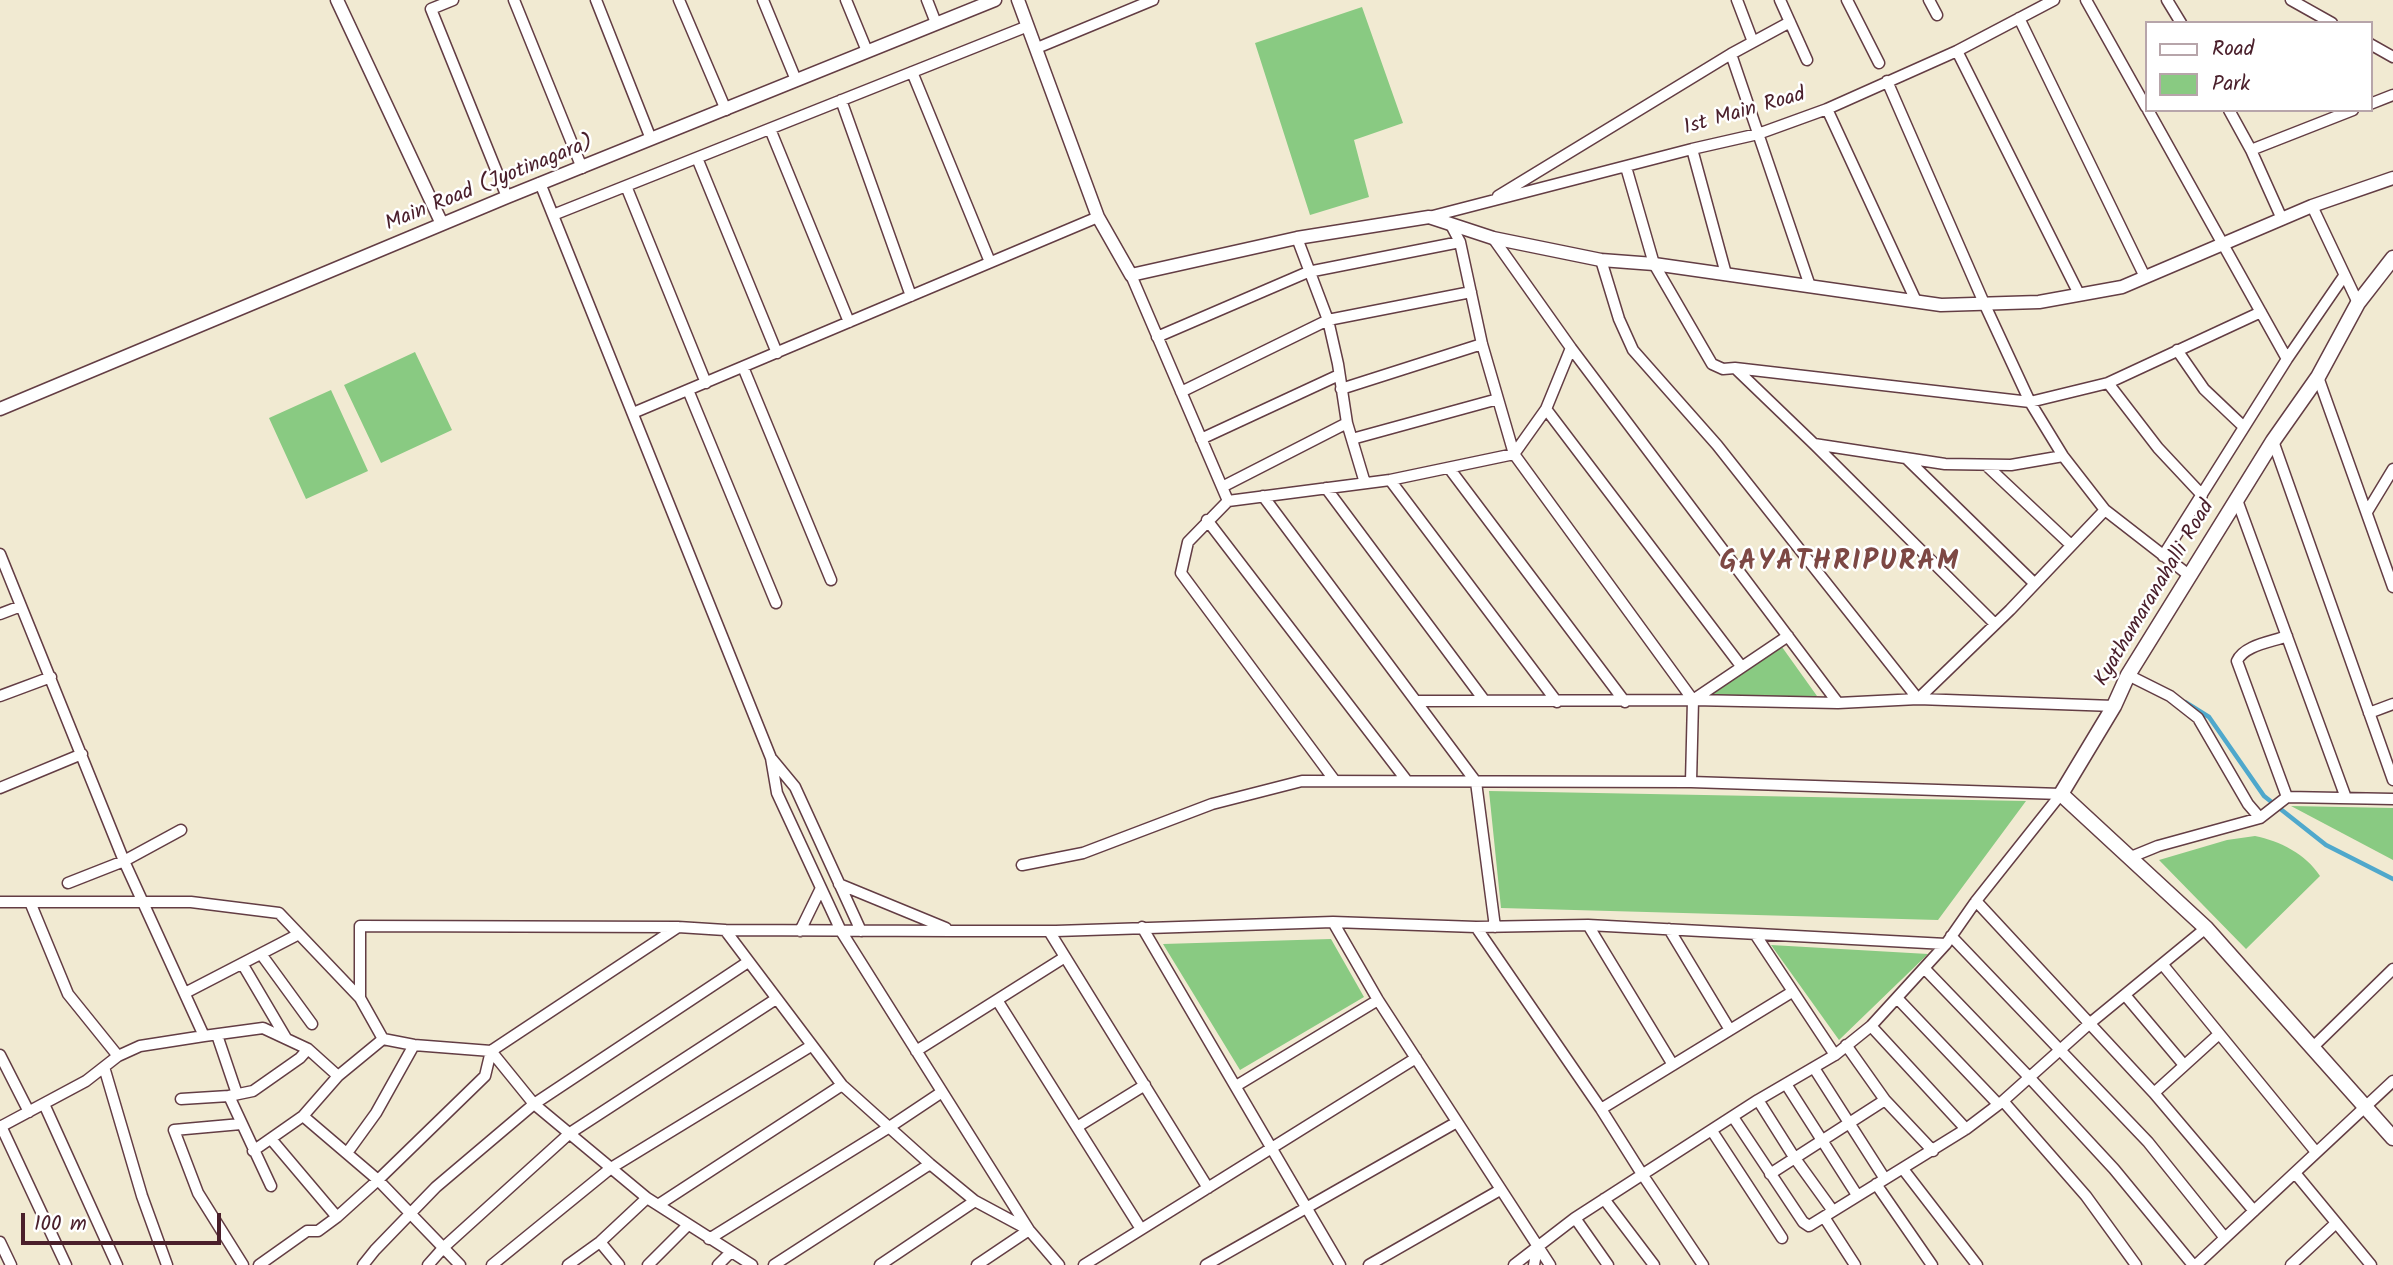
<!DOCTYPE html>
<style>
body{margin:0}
#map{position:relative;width:2393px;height:1265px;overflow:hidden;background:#f1ead2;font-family:Kalam,sans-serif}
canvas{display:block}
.legend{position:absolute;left:2145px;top:21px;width:228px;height:91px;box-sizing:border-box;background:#fff;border:2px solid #b7a5aa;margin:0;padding:9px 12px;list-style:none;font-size:21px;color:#4a1f2b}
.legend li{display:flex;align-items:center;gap:14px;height:35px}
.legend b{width:35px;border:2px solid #b7a5aa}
.scale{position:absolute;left:21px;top:1213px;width:200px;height:32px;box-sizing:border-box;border:4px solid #4a1f2b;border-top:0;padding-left:9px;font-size:21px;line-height:24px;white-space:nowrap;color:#4a1f2b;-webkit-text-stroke:5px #fff;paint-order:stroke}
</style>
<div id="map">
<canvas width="2393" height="1265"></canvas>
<ul class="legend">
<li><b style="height:9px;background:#fff"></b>Road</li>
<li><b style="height:19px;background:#89ca82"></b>Park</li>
</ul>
<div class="scale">100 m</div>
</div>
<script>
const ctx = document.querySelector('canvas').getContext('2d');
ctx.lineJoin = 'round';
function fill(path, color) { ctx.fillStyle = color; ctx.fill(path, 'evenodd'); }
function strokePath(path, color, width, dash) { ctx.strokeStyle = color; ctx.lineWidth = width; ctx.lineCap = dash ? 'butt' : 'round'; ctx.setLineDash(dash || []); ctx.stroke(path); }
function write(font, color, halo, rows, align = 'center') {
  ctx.font = font + ' Kalam,sans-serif'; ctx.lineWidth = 5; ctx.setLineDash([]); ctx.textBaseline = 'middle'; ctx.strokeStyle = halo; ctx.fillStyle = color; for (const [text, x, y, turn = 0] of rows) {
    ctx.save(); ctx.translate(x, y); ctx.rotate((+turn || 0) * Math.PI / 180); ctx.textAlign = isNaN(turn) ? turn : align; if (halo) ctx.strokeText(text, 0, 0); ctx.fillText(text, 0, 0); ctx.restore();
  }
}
fill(new Path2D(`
 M 1362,7 L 1403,123 L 1354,140 L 1369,197 L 1310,215 L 1255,43 Z
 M 415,352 L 452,430 L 381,463 L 344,385 Z
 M 331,390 L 368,471 L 306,499 L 269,418 Z
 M 1782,647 L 1817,696 L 1705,696 Z
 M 1489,791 L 2026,801 L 1938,920 L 1501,908 Z
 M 2291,806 L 2393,808 L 2393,860 Z
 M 2255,836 C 2280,841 2306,854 2320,876 L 2246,949 L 2159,860 L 2227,840 Z
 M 1331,939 L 1364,997 L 1240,1070 L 1163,944 Z
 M 1771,945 L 1928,954 L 1839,1040 Z`), '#89ca82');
strokePath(new Path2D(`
 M 2185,702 L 2209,717 L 2264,796 L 2326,845 L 2393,879`), '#4fa8cc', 4.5);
const minor = new Path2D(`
 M 453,0 L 431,9 L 507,197
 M 514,0 L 582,168
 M 596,0 L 651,139
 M 679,0 L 726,110
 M 763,0 L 796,80
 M 846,0 L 867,51
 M 927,0 L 936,23
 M 1737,0 L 1753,42
 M 1780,0 L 1807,60
 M 1847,0 L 1879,63
 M 1929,0 L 1937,15
 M 2086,0 L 2146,107
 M 2167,0 L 2181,23
 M 2291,0 L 2332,23
 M 2019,18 L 2145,277
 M 2370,44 L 2393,57
 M 1037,48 L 1153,0
 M 1957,51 L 2079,294
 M 1731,54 L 1810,286
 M 912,72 L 990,262
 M 1887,81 L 1984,303 L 2030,402 L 2063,456 L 2105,510 L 2190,576
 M 841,100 L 911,296
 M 2370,104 L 2393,95
 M 1827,109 L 1916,301
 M 2148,110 L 2287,359
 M 2229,110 L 2251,150 L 2282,219
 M 770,129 L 849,322
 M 1692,149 L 1726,274
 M 2251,150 L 2353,110
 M 697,158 L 777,353
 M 1626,167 L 1654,264 L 1712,364 L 1723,369 L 1735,368 L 2030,402 L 2108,383 L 2261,312
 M 540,183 L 771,758
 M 626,186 L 706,383
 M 1498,196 L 1731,54 L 1790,22
 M 2312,206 L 2358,303
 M 553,215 L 1028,26
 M 1429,217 L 1692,149 L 1758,134 L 1827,109 L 1957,51 L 2054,0
 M 1451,225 L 1460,242 L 1482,344 L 1514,454 L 1693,700 L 1691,782
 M 1297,238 L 1328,320 L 1338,364 L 1347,423 L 1365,483
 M 1493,238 L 1571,348 L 1838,703
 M 1601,260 L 1619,319 L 1633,350 L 1717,445 L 1918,699 L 2010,610 L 2105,510
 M 1131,275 L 1228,501
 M 1157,337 L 1308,272 L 1460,242
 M 2177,350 L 2204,389 L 2244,427
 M 743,367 L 831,580
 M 1735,368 L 1814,444 L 1995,624
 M 2318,377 L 2393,587
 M 2108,383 L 2158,448 L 2202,495
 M 1341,389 L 1482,344
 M 688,390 L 776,603
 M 1181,392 L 1328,320 L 1471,292
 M 1546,409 L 1741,666
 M 633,413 L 1098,217
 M 1201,439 L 1339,375
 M 1352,439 L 1498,399
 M 2273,441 L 2393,780
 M 1814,444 L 1945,464 L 2011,465 L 2063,456
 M 1906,458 L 2034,583
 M 1986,465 L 2071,545
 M 1449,468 L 1625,702
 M 1390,480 L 1557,702
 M 1222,487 L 1347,423
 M 1326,488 L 1484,700
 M 1263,496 L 1476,782 L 1495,927
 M 2237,500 L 2346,798
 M 2367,512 L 2393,469
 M 1207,520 L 1407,781
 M 0,554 L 124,861 L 204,1036
 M 2163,556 L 2287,359 L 2344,276
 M 0,614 L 21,606
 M 2128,675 L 2170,696 L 2198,718 L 2248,804 L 2260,818
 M 0,696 L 51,677
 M 1693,700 L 1788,636
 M 1416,701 L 1693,700 L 1838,703 L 1918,699 L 2114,706
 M 2369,713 L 2393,704
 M 1335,781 L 1181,573 L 1188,542 L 1228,501 L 1390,480 L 1514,454 L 1546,409 L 1571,348
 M 0,788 L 82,754
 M 2287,797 L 2237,661 C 2244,645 2272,642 2287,636
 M 2131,857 L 2158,846 L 2260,818 L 2287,797 L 2393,799
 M 1022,865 L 1083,853 L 1212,804 L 1302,781 L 1691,782 L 2061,794
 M 68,883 L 124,861 L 181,830
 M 839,884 L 946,928
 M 1976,901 L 2154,1093 L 2254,1211
 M 0,902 L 191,902 L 279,913 L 360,998
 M 30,902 L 68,994 L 118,1056
 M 1333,922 L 1378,1000 L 1550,1265
 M 1588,925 L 1673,1065
 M 1142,927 L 1340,1265
 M 1476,927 L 1601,1109 L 1642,1174 L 1703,1265
 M 1669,929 L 1730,1030
 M 725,930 L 842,1085 L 930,1164 L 975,1201 L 1029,1230 L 977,1265
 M 800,931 L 821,888
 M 861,931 L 795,787 L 771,758 L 777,793 L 841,931 L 1029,1230 L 1059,1265
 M 1049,931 L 1208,1188
 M 1755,934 L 1835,1055
 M 1951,936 L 2148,1142 L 2225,1238
 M 261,954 L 312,1024
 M 243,965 L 286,1038
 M 2163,965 L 2316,1152
 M 1924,968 L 2028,1076 L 2114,1169 L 2193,1265
 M 185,993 L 299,934
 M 2125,995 L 2184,1065
 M 1897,998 L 1998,1104
 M 997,1000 L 1141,1229
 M 1871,1026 L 1966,1129
 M 217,1035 L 237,1094
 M 1846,1045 L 1885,1100 L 1933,1151
 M 2313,1047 L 2393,969
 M 916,1051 L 1065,957
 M 0,1055 L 29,1112
 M 104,1067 L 142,1196 L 167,1265
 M 1814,1068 L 1885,1179
 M 1786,1084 L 1857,1195
 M 1236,1086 L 1378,1000
 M 2154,1093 L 2219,1034
 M 229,1096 L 253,1091 L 300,1058 L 308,1049
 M 181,1099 L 229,1096 L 271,1186
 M 1758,1100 L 1794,1157 L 1833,1211
 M 2003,1101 L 2086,1196 L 2136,1265
 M 44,1104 L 117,1265
 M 1601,1109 L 1792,992
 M 303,1116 L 378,1180 L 460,1265
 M 1733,1117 L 1803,1222 L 1809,1226 L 1966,1129 L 2003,1101 L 2089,1024 L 2206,928
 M 241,1124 L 174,1130 L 198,1193 L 243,1265
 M 1,1126 L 66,1265
 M 0,1127 L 86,1081 L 118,1056 L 140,1046 L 204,1036 L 263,1028 L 308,1049 L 338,1076
 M 1077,1127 L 1145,1085
 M 1712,1131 L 1782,1238
 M 271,1139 L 337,1217
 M 253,1151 L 303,1116 L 338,1076 L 383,1039
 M 347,1153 L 376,1113 L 414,1045
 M 1903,1169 L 1977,1265
 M 2295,1173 L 2371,1265
 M 1770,1174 L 1885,1100
 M 1876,1184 L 1932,1265
 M 1604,1199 L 1654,1265
 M 658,1205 L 842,1085
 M 1824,1217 L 1855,1265
 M 1575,1218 L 1608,1265
 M 709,1239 L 888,1128 L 942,1092
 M 0,1242 L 11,1265
 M 600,1242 L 619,1265
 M 259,1265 L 307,1231 L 318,1231 L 337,1217 L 378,1180 L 485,1076 L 491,1051 L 678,927
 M 363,1265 L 375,1250 L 436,1187 L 534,1104 L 748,962
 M 428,1265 L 444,1247 L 570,1133 L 776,999
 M 492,1265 L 611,1168 L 811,1046
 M 568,1265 L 600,1242 L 647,1198
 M 648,1265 L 688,1225
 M 718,1265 L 731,1252
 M 752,1265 L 647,1198 L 534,1104 L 491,1051 L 414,1045 L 383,1039 L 360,998 L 360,926 L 678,927 L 725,930 L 953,931 L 1056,931 L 1333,922 L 1476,927 L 1588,925 L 1946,944
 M 774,1265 L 930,1164
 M 880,1265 L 975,1201
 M 1084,1265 L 1416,1058
 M 1206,1265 L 1457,1122
 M 1369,1265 L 1500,1190
 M 1514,1265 L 1575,1218 L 1758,1100 L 1835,1055 L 1871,1026 L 1946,944 L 1976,901 L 2061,794
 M 1534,1265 L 1537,1248
 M 2196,1265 L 2393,1081
 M 2291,1265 L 2335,1224`);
const tertiary = new Path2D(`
 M 337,0 L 442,224
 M 1018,0 L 1098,217 L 1131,275 L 1297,238 L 1429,217 L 1493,238 L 1601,260 L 1654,264 L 1941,305 L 2039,302 L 2122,287 L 2312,206 L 2393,178
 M 0,409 L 507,197 L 995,0`);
const secondary = new Path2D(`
 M 2393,258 L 2358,303 L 2318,377 L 2273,441 L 2128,675 L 2114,706 L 2061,794 L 2206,928 L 2393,1138`);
strokePath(minor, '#633d44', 13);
strokePath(tertiary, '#633d44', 15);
strokePath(secondary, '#633d44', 17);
strokePath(minor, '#fff', 10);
strokePath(tertiary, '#fff', 12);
strokePath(secondary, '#fff', 14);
write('21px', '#4a1f2b', '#fff', [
 ["1st Main Road",1745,113,-16],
 ["Main Road (Jyotinagara)",490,185,-22],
 ["Kyathamaranahalli Road",2156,594,-59]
]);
ctx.letterSpacing = '2px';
write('bold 28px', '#7d4844', '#fff', [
 ["GAYATHRIPURAM",1840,564]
]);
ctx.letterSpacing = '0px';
</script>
